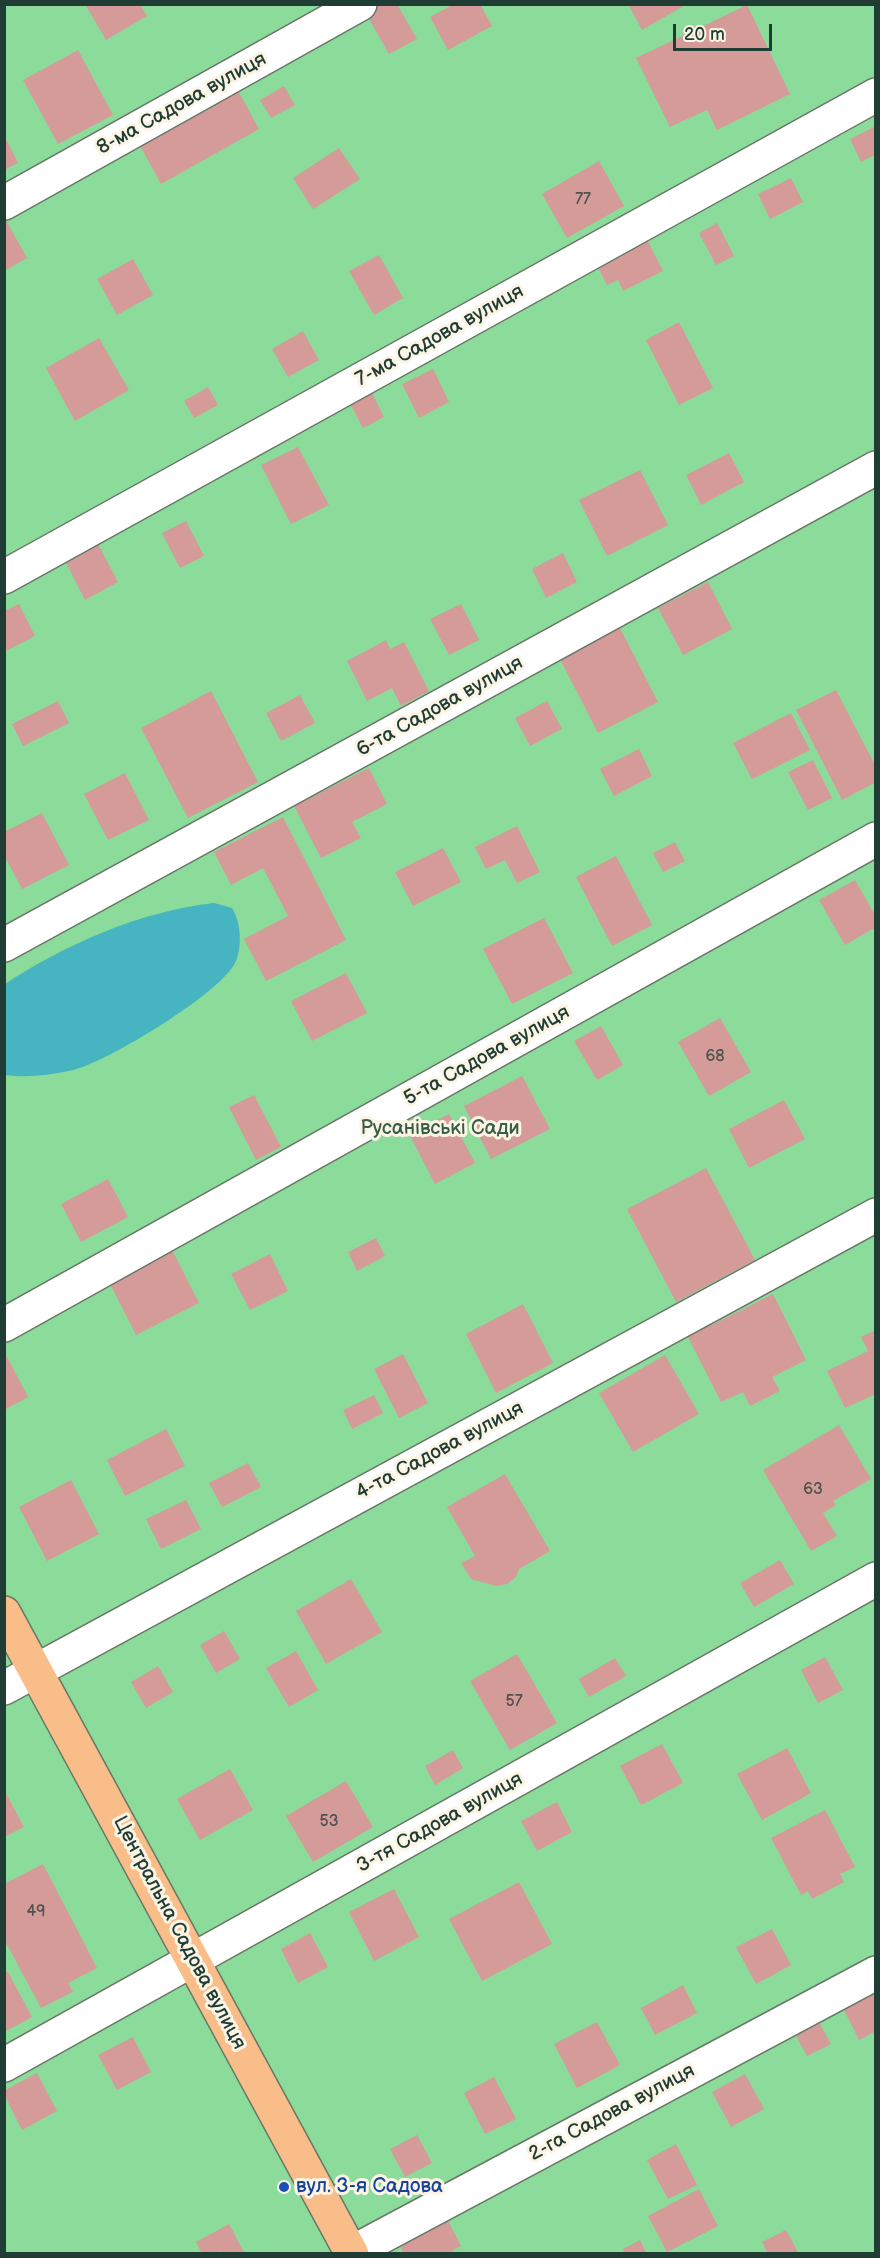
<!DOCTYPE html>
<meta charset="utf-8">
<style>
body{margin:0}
#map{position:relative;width:880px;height:2258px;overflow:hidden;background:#f3e3c6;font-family:"Balsamiq Sans",sans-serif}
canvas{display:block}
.frame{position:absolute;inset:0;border:6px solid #1f3d34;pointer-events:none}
.scale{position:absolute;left:673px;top:24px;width:99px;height:27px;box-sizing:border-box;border:3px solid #1f3d34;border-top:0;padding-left:8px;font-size:18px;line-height:21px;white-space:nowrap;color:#1f3d34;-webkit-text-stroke:4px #fcf5e5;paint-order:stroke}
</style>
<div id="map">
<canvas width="880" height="2258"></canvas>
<div class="frame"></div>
<div class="scale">20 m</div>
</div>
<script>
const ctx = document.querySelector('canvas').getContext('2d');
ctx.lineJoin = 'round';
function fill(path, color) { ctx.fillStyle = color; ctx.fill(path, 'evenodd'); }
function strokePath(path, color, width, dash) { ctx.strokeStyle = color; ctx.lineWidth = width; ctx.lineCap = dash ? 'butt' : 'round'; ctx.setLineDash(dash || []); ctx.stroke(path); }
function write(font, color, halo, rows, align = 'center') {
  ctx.font = font + ' "Balsamiq Sans",sans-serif'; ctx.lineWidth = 6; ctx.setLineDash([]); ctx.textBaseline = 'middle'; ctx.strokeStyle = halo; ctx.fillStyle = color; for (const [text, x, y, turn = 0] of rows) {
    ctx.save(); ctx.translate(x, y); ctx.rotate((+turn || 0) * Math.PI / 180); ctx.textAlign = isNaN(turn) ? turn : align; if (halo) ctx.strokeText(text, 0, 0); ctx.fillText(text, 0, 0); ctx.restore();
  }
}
fill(new Path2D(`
 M 5,5 L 875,5 L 875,2253 L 5,2253 Z`), '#8bdb9a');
fill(new Path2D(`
 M 214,903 L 232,908 C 241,922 242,946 236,961 C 223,992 107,1062 73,1070 C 51,1075 27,1078 5,1075 L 5,984 C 66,944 141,911 214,903 Z`), '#47b5c1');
fill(new Path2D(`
 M 85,4 L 140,4 L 147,16 L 106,40 Z
 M 379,4 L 397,4 L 417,39 L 389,54 L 365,12 Z
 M 454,4 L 480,4 L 492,26 L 448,50 L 430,17 Z
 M 628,4 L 687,4 L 642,30 Z
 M 747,5 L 790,94 L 717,130 L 707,110 L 670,127 L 636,58 Z
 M 78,50 L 113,115 L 58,144 L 23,80 Z
 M 235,85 L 259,129 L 161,184 L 137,140 Z
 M 284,86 L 295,105 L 271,118 L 260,100 Z
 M 874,127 L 876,131 L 876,154 L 861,162 L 850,139 Z
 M 4,135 L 18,163 L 4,170 Z
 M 339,148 L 360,179 L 313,209 L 293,178 Z
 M 599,161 L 624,206 L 567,238 L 542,194 Z
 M 791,178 L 803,202 L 770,219 L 758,194 Z
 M 4,217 L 27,258 L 4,271 Z
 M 717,223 L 734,256 L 716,265 L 699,233 Z
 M 642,230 L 663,271 L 623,291 L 618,280 L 607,285 L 592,256 Z
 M 379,255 L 403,298 L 374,315 L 349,271 Z
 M 133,259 L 153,295 L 117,315 L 97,279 Z
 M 679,322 L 713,388 L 679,405 L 646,340 Z
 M 303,331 L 319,360 L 288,377 L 272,349 Z
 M 99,338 L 129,390 L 75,421 L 46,368 Z
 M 433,369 L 449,402 L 419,418 L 402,384 Z
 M 208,387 L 218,405 L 194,418 L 184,401 Z
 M 369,387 L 384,417 L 363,428 L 347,398 Z
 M 298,447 L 329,505 L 291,524 L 261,465 Z
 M 729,453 L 744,482 L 701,505 L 686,475 Z
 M 640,470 L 668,525 L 607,556 L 579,500 Z
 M 186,521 L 204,556 L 180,568 L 162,533 Z
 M 94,536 L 118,582 L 85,600 L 61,553 Z
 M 563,553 L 577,582 L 546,598 L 532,569 Z
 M 708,582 L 732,629 L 683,655 L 658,608 Z
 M 19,604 L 35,636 L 4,652 L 4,611 Z
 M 461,604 L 479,640 L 449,655 L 430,619 Z
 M 620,628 L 658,702 L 598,733 L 560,659 Z
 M 386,640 L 390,649 L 404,642 L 429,691 L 401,706 L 392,688 L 367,701 L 347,661 Z
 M 836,690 L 876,767 L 876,782 L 842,800 L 796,710 Z
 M 211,691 L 258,782 L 188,818 L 141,728 Z
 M 300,695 L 315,723 L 281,741 L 266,713 Z
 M 58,701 L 69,723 L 23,746 L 12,724 Z
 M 547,701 L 562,729 L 530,746 L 515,718 Z
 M 791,713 L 810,750 L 752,779 L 733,743 Z
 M 639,749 L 652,776 L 614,796 L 600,769 Z
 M 813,760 L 832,798 L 808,810 L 788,772 Z
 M 369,768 L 387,804 L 352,822 L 361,838 L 321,858 L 294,806 Z
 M 125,773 L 149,820 L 108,840 L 84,794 Z
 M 42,813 L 69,865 L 22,889 L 4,855 L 4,832 Z
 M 283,817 L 346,940 L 266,981 L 244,939 L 288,916 L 263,868 L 231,885 L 214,852 Z
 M 517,826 L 540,872 L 517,883 L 505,860 L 486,869 L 475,847 Z
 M 675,842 L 685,861 L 663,872 L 653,853 Z
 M 443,848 L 461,882 L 413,906 L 395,872 Z
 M 616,856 L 652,925 L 612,946 L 576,877 Z
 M 855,880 L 876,917 L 876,927 L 845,945 L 819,900 Z
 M 544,918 L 573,973 L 512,1004 L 483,949 Z
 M 346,973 L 367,1013 L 312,1041 L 291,1001 Z
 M 720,1018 L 751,1072 L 709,1096 L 678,1042 Z
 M 601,1026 L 623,1065 L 597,1080 L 574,1041 Z
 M 522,1076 L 550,1129 L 491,1159 L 464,1106 Z
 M 254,1095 L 281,1147 L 256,1160 L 229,1107 Z
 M 784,1100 L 805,1139 L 749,1168 L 729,1129 Z
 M 449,1114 L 475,1163 L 435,1184 L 409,1134 Z
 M 706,1168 L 755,1260 L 676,1302 L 627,1209 Z
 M 108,1179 L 128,1217 L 81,1242 L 61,1204 Z
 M 376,1238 L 385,1256 L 357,1271 L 348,1252 Z
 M 170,1246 L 199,1303 L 136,1335 L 107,1278 Z
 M 270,1254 L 288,1291 L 250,1310 L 231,1274 Z
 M 773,1294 L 806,1360 L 772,1377 L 780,1391 L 750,1406 L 743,1392 L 721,1402 L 685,1331 L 708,1319 L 712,1325 Z
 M 523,1304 L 553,1363 L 496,1393 L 466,1334 Z
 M 876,1330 L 876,1394 L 845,1408 L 827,1371 L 868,1351 L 861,1337 Z
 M 4,1351 L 28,1397 L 4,1410 Z
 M 403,1354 L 428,1403 L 399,1418 L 374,1369 Z
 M 665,1355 L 699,1414 L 633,1452 L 599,1393 Z
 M 374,1395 L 383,1413 L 352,1429 L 343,1410 Z
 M 839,1425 L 871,1479 L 833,1501 L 836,1505 L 823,1513 L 837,1536 L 811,1551 L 763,1470 Z
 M 166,1429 L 185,1466 L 125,1496 L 107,1460 Z
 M 248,1463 L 261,1487 L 222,1507 L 209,1483 Z
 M 505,1474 L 550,1551 L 519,1569 L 516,1577 L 507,1584 L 496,1586 L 471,1579 L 461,1563 L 475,1556 L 447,1507 Z
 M 71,1480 L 99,1534 L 47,1561 L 19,1507 Z
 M 186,1500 L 201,1529 L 161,1549 L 146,1519 Z
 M 780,1560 L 794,1584 L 754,1607 L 740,1583 Z
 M 351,1579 L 382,1632 L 326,1664 L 296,1611 Z
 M 224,1631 L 240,1659 L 216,1673 L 200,1645 Z
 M 296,1651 L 318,1690 L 289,1707 L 266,1668 Z
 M 517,1654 L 557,1723 L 510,1750 L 470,1681 Z
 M 825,1657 L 843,1690 L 818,1703 L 801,1670 Z
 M 615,1658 L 626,1676 L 589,1697 L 579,1679 Z
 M 158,1666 L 173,1692 L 146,1708 L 131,1682 Z
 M 662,1744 L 683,1783 L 641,1805 L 620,1766 Z
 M 787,1748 L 811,1793 L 762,1820 L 737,1774 Z
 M 453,1750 L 463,1768 L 435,1785 L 425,1766 Z
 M 230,1769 L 253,1810 L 200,1840 L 177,1799 Z
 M 346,1781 L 373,1827 L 313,1862 L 286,1816 Z
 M 4,1790 L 24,1827 L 4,1837 Z
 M 557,1802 L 572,1832 L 537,1851 L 521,1821 Z
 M 825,1810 L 855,1867 L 840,1874 L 844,1882 L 812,1899 L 808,1891 L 801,1895 L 771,1838 Z
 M 43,1864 L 97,1968 L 68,1983 L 73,1992 L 41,2008 L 4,1939 L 4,1884 Z
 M 519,1882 L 552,1944 L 482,1981 L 449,1919 Z
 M 394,1889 L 419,1937 L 374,1961 L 349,1912 Z
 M 772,1929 L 791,1965 L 756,1984 L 736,1947 Z
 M 310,1933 L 328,1967 L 298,1983 L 281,1949 Z
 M 8,1972 L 32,2017 L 4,2032 L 4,1973 Z
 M 683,1985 L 697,2013 L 655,2035 L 641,2008 Z
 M 872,1993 L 876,1999 L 876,2031 L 859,2040 L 843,2008 Z
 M 597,2022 L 620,2065 L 577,2088 L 554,2044 Z
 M 819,2022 L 831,2044 L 807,2056 L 795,2034 Z
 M 133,2037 L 151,2072 L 117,2090 L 98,2055 Z
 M 37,2073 L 57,2111 L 22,2130 L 5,2096 L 5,2090 Z
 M 745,2074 L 764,2109 L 731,2127 L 712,2092 Z
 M 494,2077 L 516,2119 L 485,2134 L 464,2093 Z
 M 417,2135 L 432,2163 L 405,2177 L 390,2149 Z
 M 676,2144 L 697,2185 L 668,2199 L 647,2160 Z
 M 699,2189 L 718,2226 L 667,2252 L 648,2216 Z
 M 444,2213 L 461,2246 L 447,2254 L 404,2254 L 396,2237 Z
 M 229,2224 L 244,2252 L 221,2254 L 220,2251 L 214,2254 L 202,2254 L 196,2242 Z
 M 786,2230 L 799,2254 L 768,2254 L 762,2242 Z
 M 640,2240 L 647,2254 L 625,2254 L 623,2249 Z`), '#d59b99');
const minor = new Path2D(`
 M 4,203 L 360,4
 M 4,577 L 876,95
 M 4,945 L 876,468
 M 4,1325 L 876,839
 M 4,1688 L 876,1215
 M 4,2065 L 876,1579
 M 349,2254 L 876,1973`);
const major = new Path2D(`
 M 4,1613 L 352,2254`);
strokePath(minor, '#697767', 36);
strokePath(major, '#697767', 36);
strokePath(minor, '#fff', 33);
strokePath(major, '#f8bd89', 33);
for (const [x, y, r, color] of [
 [284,2187,6,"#1a4fb4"]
]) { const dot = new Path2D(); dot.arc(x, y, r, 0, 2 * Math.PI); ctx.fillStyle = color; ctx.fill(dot); strokePath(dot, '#fcf5e5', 2); }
write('16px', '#4c544d', null, [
 ["77",583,200],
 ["68",715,1057],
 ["63",813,1490],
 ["57",514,1702],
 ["53",329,1822],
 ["49",36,1912]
]);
write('20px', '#1f3d34', '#fcf5e5', [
 ["8-ма Садова вулиця",182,104,-29],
 ["7-ма Садова вулиця",440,336,-29],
 ["6-та Садова вулиця",440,707,-29],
 ["5-та Садова вулиця",487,1056,-29],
 ["4-та Садова вулиця",440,1451,-28],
 ["3-тя Садова вулиця",440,1823,-29],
 ["Центральна Садова вулиця",179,1933,62],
 ["2-га Садова вулиця",612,2113,-28]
]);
write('20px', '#355d48', '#fcf5e5', [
 ["Русанівські Сади",440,1129]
]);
write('20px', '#164399', '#fcf5e5', [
 ["вул. 3-я Садова",296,2187]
], 'left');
</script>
